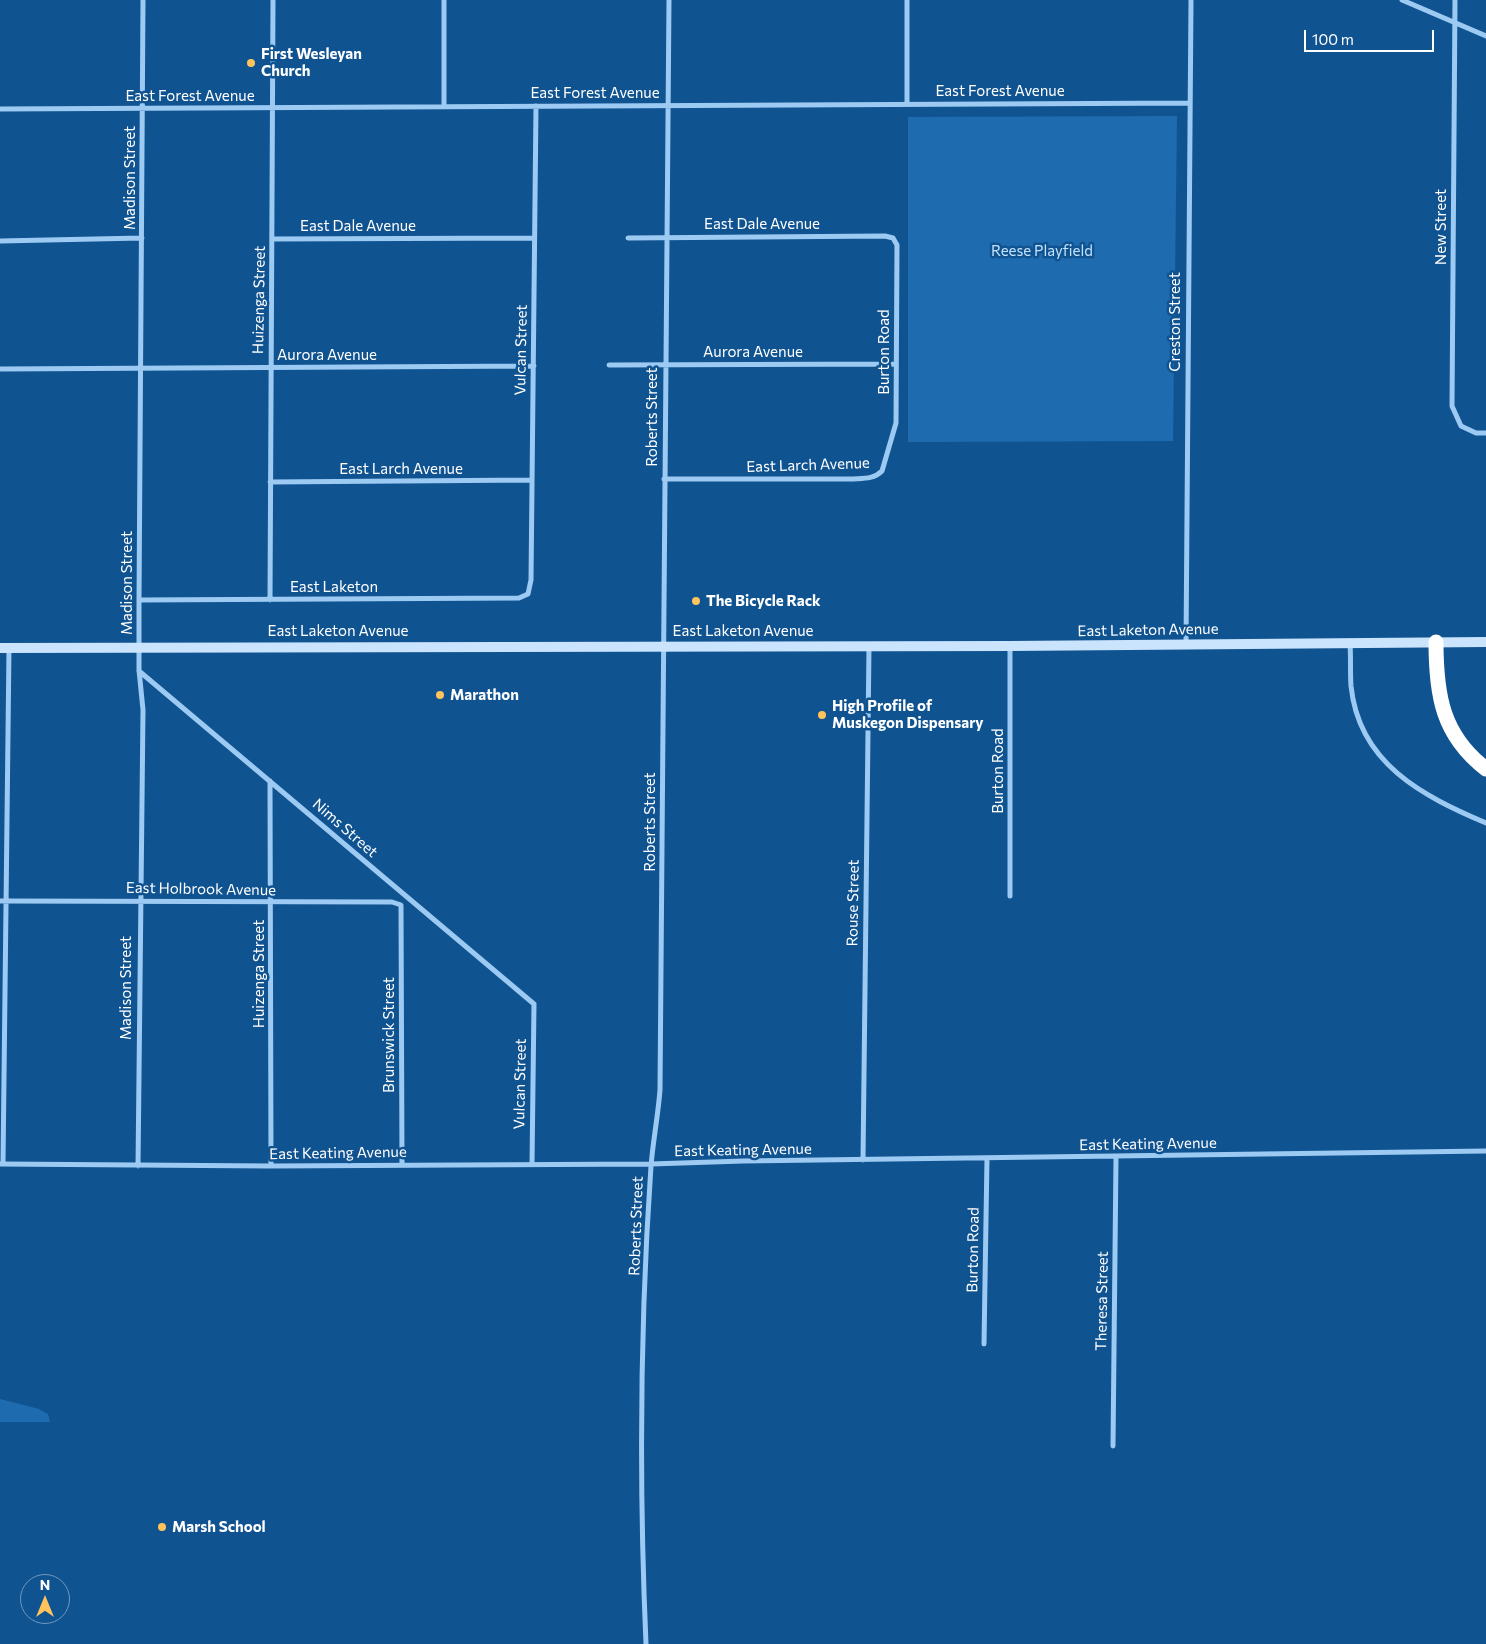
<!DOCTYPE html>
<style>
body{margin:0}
#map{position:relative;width:1486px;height:1644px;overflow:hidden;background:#105391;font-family:Commissioner,sans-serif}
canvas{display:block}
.north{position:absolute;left:20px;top:1574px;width:50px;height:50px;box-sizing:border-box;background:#105391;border:1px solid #7098bd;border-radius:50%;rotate:0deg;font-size:14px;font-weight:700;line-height:20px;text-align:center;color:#fff}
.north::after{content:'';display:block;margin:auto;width:18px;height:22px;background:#ffc35d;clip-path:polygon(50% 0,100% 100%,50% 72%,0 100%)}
.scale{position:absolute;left:1304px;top:30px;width:130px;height:22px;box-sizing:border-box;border:2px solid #fff;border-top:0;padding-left:6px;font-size:15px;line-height:18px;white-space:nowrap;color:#fff;-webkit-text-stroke:4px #105391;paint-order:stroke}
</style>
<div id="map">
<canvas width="1486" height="1644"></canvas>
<div class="north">N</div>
<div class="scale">100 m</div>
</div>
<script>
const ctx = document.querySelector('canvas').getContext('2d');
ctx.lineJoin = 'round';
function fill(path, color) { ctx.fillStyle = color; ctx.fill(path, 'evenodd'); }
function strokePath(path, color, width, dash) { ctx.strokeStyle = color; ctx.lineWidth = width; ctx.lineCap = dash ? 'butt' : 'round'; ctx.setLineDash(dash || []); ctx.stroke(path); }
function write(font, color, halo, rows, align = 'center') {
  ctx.font = font + ' Commissioner,sans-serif'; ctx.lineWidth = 5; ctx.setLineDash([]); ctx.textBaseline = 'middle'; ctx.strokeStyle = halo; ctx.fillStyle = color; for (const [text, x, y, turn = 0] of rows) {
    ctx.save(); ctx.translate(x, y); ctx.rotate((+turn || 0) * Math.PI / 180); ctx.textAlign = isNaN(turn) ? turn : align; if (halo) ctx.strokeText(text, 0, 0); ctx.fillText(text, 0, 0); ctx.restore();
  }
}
fill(new Path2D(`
 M 1177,116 L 1173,441 L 908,442 L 908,117 Z
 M 0,1399 L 39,1409 L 48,1414 L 50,1422 L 0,1422 Z`), '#1f6baf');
strokePath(new Path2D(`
 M 444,0 L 444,107
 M 1402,0 L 1486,36
 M 1455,0 L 1452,406 L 1461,426 L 1476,433 L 1486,433
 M 907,104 L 907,0
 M 0,109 L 1190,103
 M 628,238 L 885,236 L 893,238 L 897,245 L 896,423 L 882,471 C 873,480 862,478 850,479 L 664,479
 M 272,239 L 534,238
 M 0,241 L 142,238
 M 609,365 L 896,364
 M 0,369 L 534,366
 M 270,482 L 532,480
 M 139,600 L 519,598 L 528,594 L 531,580 L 536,106
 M 270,600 L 273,0
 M 1186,644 L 1191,0
 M 1350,644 C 1351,658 1350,672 1351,686 C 1359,764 1423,796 1486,823
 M 1010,646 L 1010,896
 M 139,671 L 534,1004 L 532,1164
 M 270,781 L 271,1166
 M 0,901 L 392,902 L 401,905 L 402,1165
 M 863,1160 L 869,647
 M 0,1164 L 271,1166 L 651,1164 L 743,1161 L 1486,1151
 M 3,1164 L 9,648
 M 138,1166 L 143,710 L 139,670 L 139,600 L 143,0
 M 984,1344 L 987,1158
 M 1113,1446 L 1116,1157
 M 646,1644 C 639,1485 640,1324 651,1166 C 653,1141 658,1116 660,1090 L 669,0`), '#9ccaf3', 5);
strokePath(new Path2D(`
 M 0,648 L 1010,646 L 1486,642`), '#cbe4fd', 10);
strokePath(new Path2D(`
 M 1436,642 C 1436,695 1442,735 1486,769`), '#fff', 15);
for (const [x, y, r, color] of [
 [251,63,5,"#ffc35d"],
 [696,601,5,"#ffc35d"],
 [440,695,5,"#ffc35d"],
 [822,715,5,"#ffc35d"],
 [162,1527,5,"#ffc35d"]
]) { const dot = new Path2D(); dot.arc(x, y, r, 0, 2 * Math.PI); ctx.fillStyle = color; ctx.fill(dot); strokePath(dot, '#105391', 2); }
write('bold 15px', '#fff', '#105391', [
 ["First Wesleyan",261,54],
 ["Church",261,71],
 ["The Bicycle Rack",706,601],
 ["Marathon",450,695],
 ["High Profile of",832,706],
 ["Muskegon Dispensary",832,723],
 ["Marsh School",172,1527]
], 'left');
write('15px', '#fff', '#105391', [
 ["East Forest Avenue",1000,91],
 ["East Forest Avenue",595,93],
 ["East Forest Avenue",190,96],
 ["Madison Street",130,178,-90],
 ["East Dale Avenue",762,224],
 ["East Dale Avenue",358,226],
 ["New Street",1441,227,-90],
 ["Huizenga Street",259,300,-89],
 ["Creston Street",1175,322,-90],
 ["Vulcan Street",521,350,-89],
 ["Aurora Avenue",753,352],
 ["Burton Road",884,352,-90],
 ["Aurora Avenue",327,355],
 ["Roberts Street",652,417,-90],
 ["East Larch Avenue",808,465,-2],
 ["East Larch Avenue",401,469],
 ["Madison Street",127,583,-90],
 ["East Laketon",334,587],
 ["East Laketon Avenue",1148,630,-1],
 ["East Laketon Avenue",338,631],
 ["East Laketon Avenue",743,631],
 ["Burton Road",998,771,-90],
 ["Roberts Street",650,822,-90],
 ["Nims Street",345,828,41],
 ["East Holbrook Avenue",201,889,1],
 ["Rouse Street",853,903,-89],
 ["Huizenga Street",259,974,-90],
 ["Madison Street",126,988,-90],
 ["Brunswick Street",389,1035,-90],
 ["Vulcan Street",520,1084,-89],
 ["East Keating Avenue",1148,1144,-1],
 ["East Keating Avenue",743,1150,-1],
 ["East Keating Avenue",338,1153,-1],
 ["Roberts Street",636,1226,-88],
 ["Burton Road",973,1250,-89],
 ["Theresa Street",1102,1301,-89]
]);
write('15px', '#c3e2fd', '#105391', [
 ["Reese Playfield",1042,251]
]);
</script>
